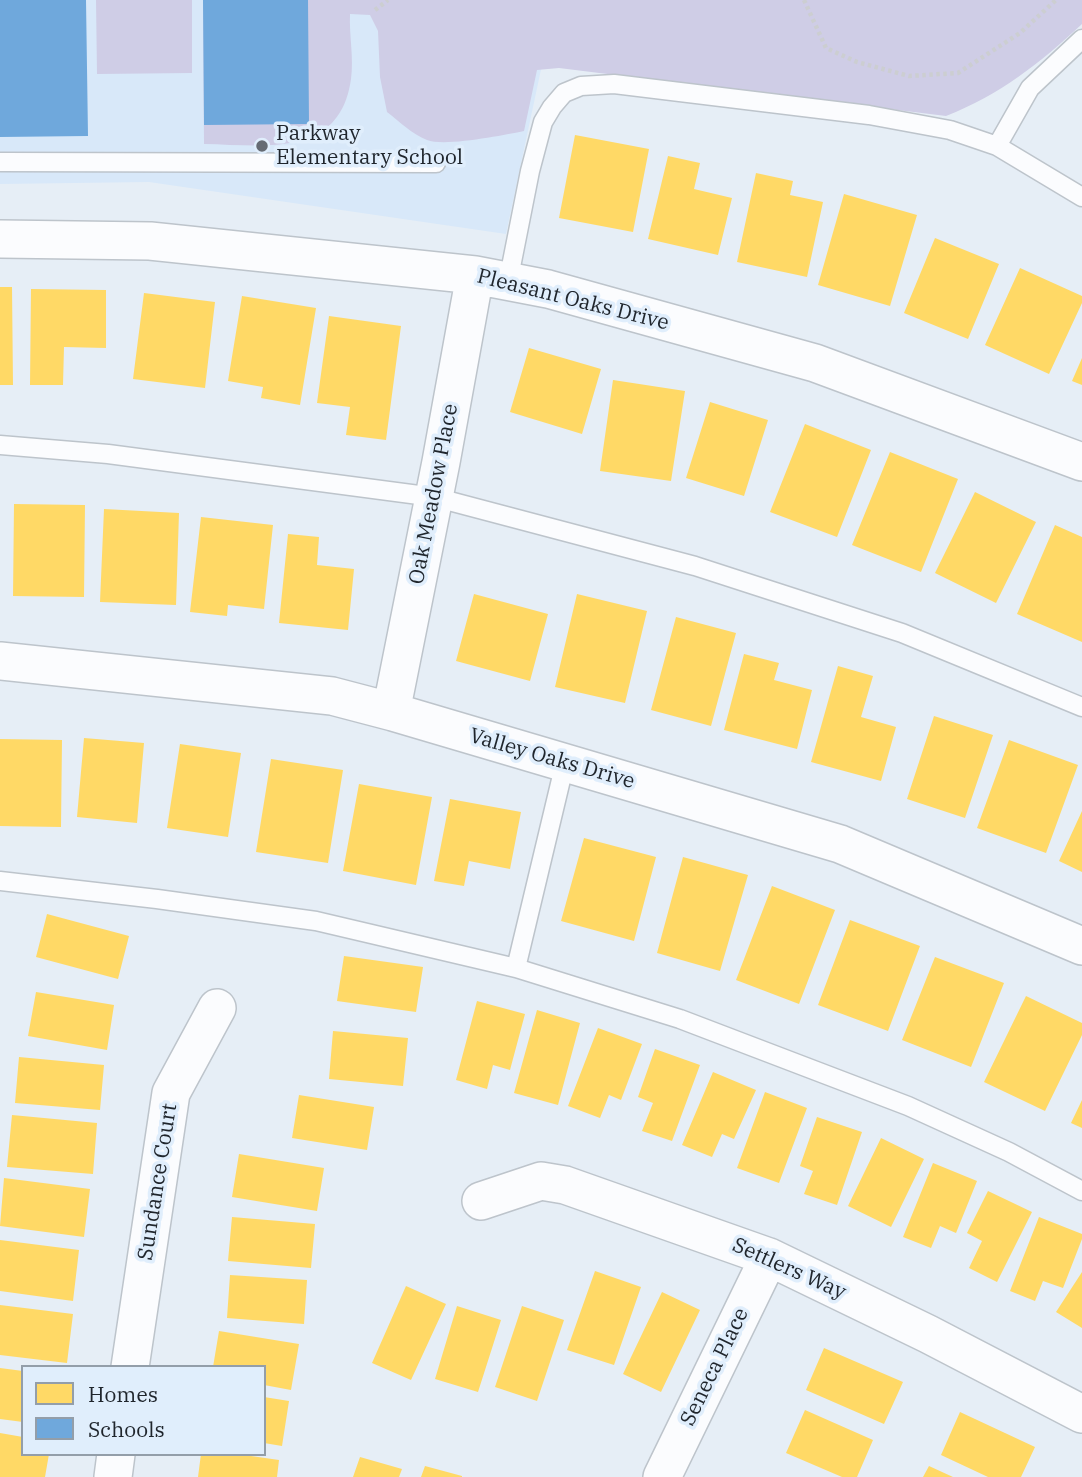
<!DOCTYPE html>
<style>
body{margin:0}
#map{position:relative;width:1082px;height:1477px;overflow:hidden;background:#e6eef6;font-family:"IBM Plex Serif",serif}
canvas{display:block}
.legend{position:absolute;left:21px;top:1365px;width:245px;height:91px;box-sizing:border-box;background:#e0eefc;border:2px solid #939ea9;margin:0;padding:9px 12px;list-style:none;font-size:21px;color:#1f252c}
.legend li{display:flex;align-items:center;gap:14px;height:35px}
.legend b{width:35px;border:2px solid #939ea9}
</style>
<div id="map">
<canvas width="1082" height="1477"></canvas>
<ul class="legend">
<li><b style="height:19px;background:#ffd966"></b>Homes</li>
<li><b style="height:19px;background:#6fa8dc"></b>Schools</li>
</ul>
</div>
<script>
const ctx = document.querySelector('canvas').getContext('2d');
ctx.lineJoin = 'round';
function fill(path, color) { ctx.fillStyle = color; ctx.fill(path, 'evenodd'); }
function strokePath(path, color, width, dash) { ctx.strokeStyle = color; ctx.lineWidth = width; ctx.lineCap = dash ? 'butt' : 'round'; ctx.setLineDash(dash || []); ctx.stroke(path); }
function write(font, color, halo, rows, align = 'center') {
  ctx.font = font + ' "IBM Plex Serif",serif'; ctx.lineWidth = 7; ctx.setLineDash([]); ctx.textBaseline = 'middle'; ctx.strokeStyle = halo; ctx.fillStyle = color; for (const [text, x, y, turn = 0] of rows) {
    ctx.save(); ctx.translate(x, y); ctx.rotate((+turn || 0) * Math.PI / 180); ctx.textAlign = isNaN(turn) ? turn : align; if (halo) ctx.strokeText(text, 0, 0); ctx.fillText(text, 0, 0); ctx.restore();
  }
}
fill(new Path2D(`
 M 0,0 L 1082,0 L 1082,22 L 543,60 L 506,234 L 149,182 L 0,184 Z`), '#d8e8f9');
fill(new Path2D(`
 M 96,0 L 192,0 L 192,73 L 97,74 Z
 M 203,0 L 1082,0 L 1082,24 C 1040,63 1000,95 946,116 L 559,68 L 537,70 L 524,131 C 504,135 445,147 427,140 C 412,134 400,122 387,112 L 380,77 L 378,31 L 370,15 L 350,14 C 349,35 354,58 351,79 C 340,159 264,145 204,144 Z`), '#cfcde6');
fill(new Path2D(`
 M 575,135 L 649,149 L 633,232 L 559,218 Z
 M 668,156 L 700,163 L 694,189 L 732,198 L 718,255 L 648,239 Z
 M 756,173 L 793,181 L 790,195 L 823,202 L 807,277 L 737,262 Z
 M 844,194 L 917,215 L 890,306 L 818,285 Z
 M 935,238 L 999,264 L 968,339 L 904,313 Z
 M 1020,268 L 1082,296 L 1082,303 L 1049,374 L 985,345 Z
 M 0,287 L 12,287 L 13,385 L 0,385 Z
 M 31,289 L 106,290 L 106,348 L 64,347 L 63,385 L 30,385 Z
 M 144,293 L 215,302 L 205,388 L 133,379 Z
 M 242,296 L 316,308 L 300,405 L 261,398 L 263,387 L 228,381 Z
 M 329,316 L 401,326 L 386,440 L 346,435 L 350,407 L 317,403 Z
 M 529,348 L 601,369 L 582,434 L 510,412 Z
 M 1082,358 L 1082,385 L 1072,381 Z
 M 613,380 L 685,391 L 671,481 L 600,471 Z
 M 710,402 L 768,420 L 744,496 L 686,478 Z
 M 805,424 L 871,450 L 837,537 L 770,512 Z
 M 890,452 L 958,479 L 921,572 L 852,545 Z
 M 975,492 L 1036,522 L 996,603 L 935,573 Z
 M 14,504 L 85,505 L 84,597 L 13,596 Z
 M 104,509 L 179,513 L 176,605 L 100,602 Z
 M 201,517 L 273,525 L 264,609 L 228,605 L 227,616 L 190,612 Z
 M 1055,525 L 1082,537 L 1082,642 L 1017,614 Z
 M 288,534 L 319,537 L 317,565 L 354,569 L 348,630 L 279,623 Z
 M 474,594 L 548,614 L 530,681 L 456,661 Z
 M 577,594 L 647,611 L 625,703 L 555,687 Z
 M 676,617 L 736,633 L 711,726 L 651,710 Z
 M 744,654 L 779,663 L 774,680 L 812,690 L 797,749 L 724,730 Z
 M 838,666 L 873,676 L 861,717 L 896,727 L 881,781 L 811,762 Z
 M 934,716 L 993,735 L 965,818 L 907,799 Z
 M 84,738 L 144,743 L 137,823 L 77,817 Z
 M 0,739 L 62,740 L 61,827 L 0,826 Z
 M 1009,740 L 1078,765 L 1046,853 L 977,828 Z
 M 180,744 L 241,753 L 228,837 L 167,828 Z
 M 271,759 L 343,770 L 328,863 L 256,852 Z
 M 359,784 L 432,797 L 416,885 L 343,871 Z
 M 450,799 L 521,812 L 510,869 L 469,861 L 464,886 L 434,881 Z
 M 1082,811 L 1082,872 L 1059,861 Z
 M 584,838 L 656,857 L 634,941 L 561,921 Z
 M 683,857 L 748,875 L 720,971 L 657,953 Z
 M 772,886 L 835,910 L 799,1004 L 736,980 Z
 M 47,914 L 129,936 L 118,979 L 36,957 Z
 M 850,920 L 920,946 L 888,1031 L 818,1005 Z
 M 344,956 L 423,967 L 416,1012 L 337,1001 Z
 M 935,957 L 1004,983 L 971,1067 L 902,1040 Z
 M 36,992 L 114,1005 L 107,1050 L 28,1036 Z
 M 1026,996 L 1082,1023 L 1082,1035 L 1045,1111 L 984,1082 Z
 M 477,1001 L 525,1014 L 510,1070 L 493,1065 L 487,1089 L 456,1080 Z
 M 537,1010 L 580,1023 L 558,1105 L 514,1093 Z
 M 598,1028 L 642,1044 L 621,1100 L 609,1095 L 600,1118 L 568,1106 Z
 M 333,1031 L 408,1038 L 403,1086 L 329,1079 Z
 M 655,1049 L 700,1065 L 672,1141 L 642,1131 L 653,1103 L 638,1097 Z
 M 19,1057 L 104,1065 L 100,1110 L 15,1103 Z
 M 713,1072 L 756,1090 L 734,1139 L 722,1134 L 712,1157 L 682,1145 Z
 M 765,1092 L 807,1108 L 779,1183 L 737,1168 Z
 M 299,1095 L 374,1107 L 367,1150 L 292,1138 Z
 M 1082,1100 L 1082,1128 L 1071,1123 Z
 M 12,1115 L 97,1123 L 93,1174 L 7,1167 Z
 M 817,1117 L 862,1132 L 837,1205 L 804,1194 L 813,1171 L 800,1166 Z
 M 881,1138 L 924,1159 L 891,1227 L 848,1206 Z
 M 239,1154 L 324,1168 L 317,1211 L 232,1197 Z
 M 933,1163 L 977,1181 L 956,1233 L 940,1226 L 931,1248 L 903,1237 Z
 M 4,1178 L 90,1189 L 84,1237 L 0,1226 Z
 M 988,1191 L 1032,1212 L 997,1282 L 969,1268 L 982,1241 L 967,1233 Z
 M 232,1217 L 315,1224 L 311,1268 L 228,1261 Z
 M 1039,1217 L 1082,1234 L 1082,1239 L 1063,1288 L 1043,1281 L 1035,1301 L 1010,1291 Z
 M 0,1240 L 79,1250 L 73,1301 L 0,1291 Z
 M 595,1271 L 641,1287 L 614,1365 L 567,1350 Z
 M 1082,1272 L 1082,1328 L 1056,1312 Z
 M 230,1275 L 307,1280 L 304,1324 L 227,1318 Z
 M 406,1286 L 446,1304 L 411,1380 L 372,1363 Z
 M 662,1292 L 700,1310 L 661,1392 L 623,1374 Z
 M 0,1305 L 73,1314 L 67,1363 L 0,1355 Z
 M 457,1306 L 501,1320 L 478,1392 L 435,1379 Z
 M 522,1306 L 564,1320 L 537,1401 L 495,1387 Z
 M 219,1331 L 299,1344 L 291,1390 L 264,1385 L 264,1367 L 213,1367 Z
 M 824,1348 L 903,1382 L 884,1424 L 806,1390 Z
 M 0,1368 L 23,1371 L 23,1422 L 0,1419 Z
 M 264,1397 L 289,1401 L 282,1446 L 264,1443 Z
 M 805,1410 L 873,1440 L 857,1477 L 842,1477 L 786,1453 Z
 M 960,1412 L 1035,1447 L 1021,1477 L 988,1477 L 941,1455 Z
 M 0,1433 L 23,1437 L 23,1454 L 49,1454 L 45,1477 L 0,1477 Z
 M 201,1454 L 237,1454 L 279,1460 L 277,1477 L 198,1477 Z
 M 360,1457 L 402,1469 L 399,1477 L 353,1477 Z
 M 425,1466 L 462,1476 L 462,1477 L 421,1477 Z
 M 929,1466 L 953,1477 L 923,1477 Z`), '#ffd966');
fill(new Path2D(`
 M 0,0 L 86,0 L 88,136 L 0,137 Z
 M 203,0 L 308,0 L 309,124 L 204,125 Z`), '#6fa8dc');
const lane = new Path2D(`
 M 997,146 L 1030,88 L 1082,39
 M 0,162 L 436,163
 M 508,282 L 530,171 L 543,122 L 552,107 L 564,93 L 581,86 L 614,84 L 869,115 L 950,130 L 997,146 L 1082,197
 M 0,445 L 108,454 L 434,497 L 695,566 L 902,633 L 1082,707
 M 0,881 L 157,899 L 316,921 L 516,968 L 680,1019 L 908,1106 L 1009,1152 L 1082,1191
 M 516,968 L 565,763`);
const street = new Path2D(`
 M 0,239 L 150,241 L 475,275 L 548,289 L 815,363 L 1082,462
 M 0,661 L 332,696 L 393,712 L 840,844 L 1082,946
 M 393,712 L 393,702 L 441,462 L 475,275
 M 481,1201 L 541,1181 L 565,1185 L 769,1257 L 928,1334 L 1082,1414
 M 130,1367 L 171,1093 L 217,1008
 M 113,1477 L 116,1454
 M 662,1477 L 769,1257`);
strokePath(lane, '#bdc4cb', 21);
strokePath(street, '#bdc4cb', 40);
strokePath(new Path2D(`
 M 804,0 L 826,48 L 857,62 L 909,76 L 958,73 L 1020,33 L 1056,0
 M 375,10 L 388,0`), '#ccced1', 4.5, [3.5, 3.5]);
strokePath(lane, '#fbfcfe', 18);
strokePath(street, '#fbfcfe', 37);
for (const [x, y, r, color] of [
 [262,146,7,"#656b73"]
]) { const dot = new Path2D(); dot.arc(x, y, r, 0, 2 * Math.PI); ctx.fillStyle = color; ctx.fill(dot); strokePath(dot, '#e0eefc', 2.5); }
write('21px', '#1f252c', '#e0eefc', [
 ["Parkway",276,134],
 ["Elementary School",276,158]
], 'left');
write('21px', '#1f252c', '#e0eefc', [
 ["Pleasant Oaks Drive",573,300,14],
 ["Oak Meadow Place",434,494,-79],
 ["Valley Oaks Drive",552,759,16],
 ["Sundance Court",158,1182,-81],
 ["Settlers Way",789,1269,24],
 ["Seneca Place",715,1367,-64]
]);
</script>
